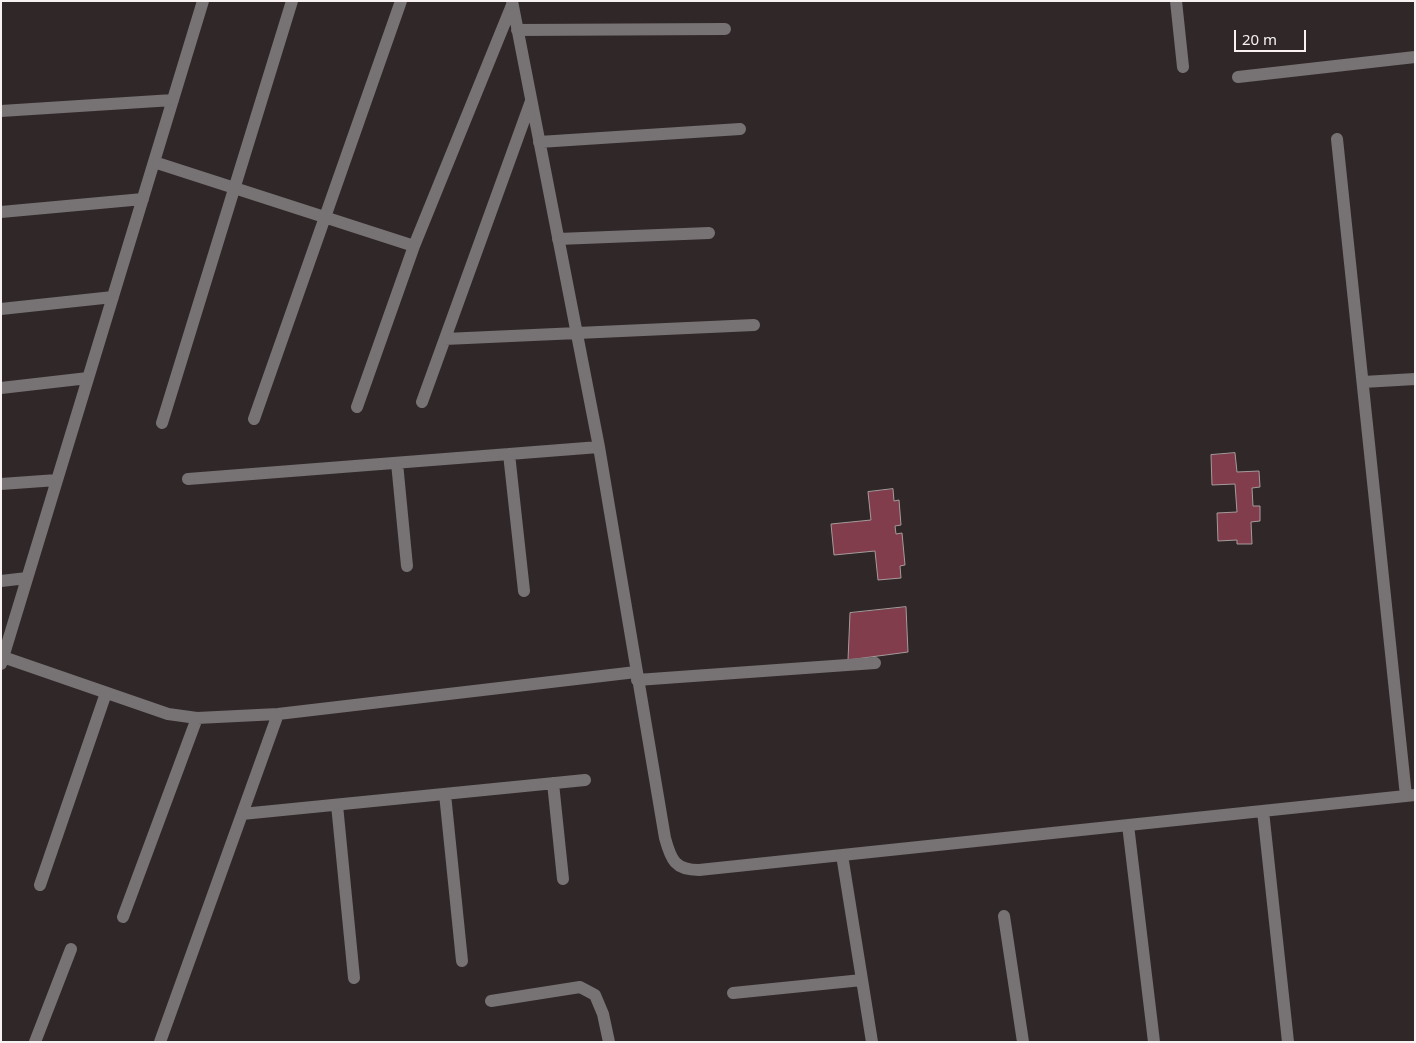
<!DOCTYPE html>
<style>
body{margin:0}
#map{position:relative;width:1416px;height:1043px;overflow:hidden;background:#302728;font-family:"Noto Sans",sans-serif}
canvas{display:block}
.frame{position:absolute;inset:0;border:2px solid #f7f1f2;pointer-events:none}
.scale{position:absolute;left:1234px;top:30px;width:72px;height:22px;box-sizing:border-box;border:2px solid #f7f1f2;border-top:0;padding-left:6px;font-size:15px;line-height:18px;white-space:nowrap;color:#f7f1f2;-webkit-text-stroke:4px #302728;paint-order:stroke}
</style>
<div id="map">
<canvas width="1416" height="1043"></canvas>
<div class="frame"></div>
<div class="scale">20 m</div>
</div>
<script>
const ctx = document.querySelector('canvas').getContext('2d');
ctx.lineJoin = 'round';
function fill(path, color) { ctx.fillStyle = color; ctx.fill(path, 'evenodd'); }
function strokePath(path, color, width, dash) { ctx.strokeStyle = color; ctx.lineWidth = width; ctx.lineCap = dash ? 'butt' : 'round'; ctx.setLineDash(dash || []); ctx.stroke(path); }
const building = new Path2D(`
 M 1235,453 L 1237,472 L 1259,471 L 1260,487 L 1252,488 L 1253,506 L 1260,506 L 1260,521 L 1251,522 L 1252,544 L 1237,544 L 1237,540 L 1218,541 L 1217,513 L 1237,512 L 1235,484 L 1212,485 L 1211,455 Z
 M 893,489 L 894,501 L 899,500 L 901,525 L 895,526 L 896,534 L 902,533 L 905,565 L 900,566 L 901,578 L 878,580 L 875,551 L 834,555 L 831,524 L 871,520 L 868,492 Z
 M 906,607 L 908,652 L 848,660 L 850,613 Z`);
fill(building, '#813d4c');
strokePath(building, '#a69b9c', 1);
strokePath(new Path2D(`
 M 512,1 L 599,447 L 665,838 C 671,860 675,870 699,870 L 1415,795
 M 1176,1 L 1183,67
 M 517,30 L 725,29
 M 1238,77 L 1415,57
 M 1,111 L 173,100
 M 1337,139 L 1406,796
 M 539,142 L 740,129
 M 154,162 L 414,246
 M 1,212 L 143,199
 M 558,239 L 709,233
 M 1,309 L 113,297
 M 445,339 L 754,325
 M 1363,382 L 1415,379
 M 1,388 L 88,378
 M 422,402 L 531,101
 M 357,407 L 414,246 L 512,5
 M 254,419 L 401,1
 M 162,423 L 292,1
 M 509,454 L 524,591
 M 397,463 L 407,566
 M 188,479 L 599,447
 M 1,484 L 57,480
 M 1,581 L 27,578
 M 3,657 L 168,714 L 197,718 L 278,714 L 636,672
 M 1,664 L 203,1
 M 637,680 L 875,663
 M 553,783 L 563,879
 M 445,794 L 462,961
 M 337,805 L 354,978
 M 1263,811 L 1288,1042
 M 242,814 L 585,780
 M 1128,825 L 1154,1042
 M 842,855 L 872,1042
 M 40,885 L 106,693
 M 1004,916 L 1023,1042
 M 123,917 L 197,718
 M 733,993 L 862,980
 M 491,1001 L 580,987 L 595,995 L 603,1014 L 609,1042
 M 35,1042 L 71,949
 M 160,1042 L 278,714`), '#777273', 12);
</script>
